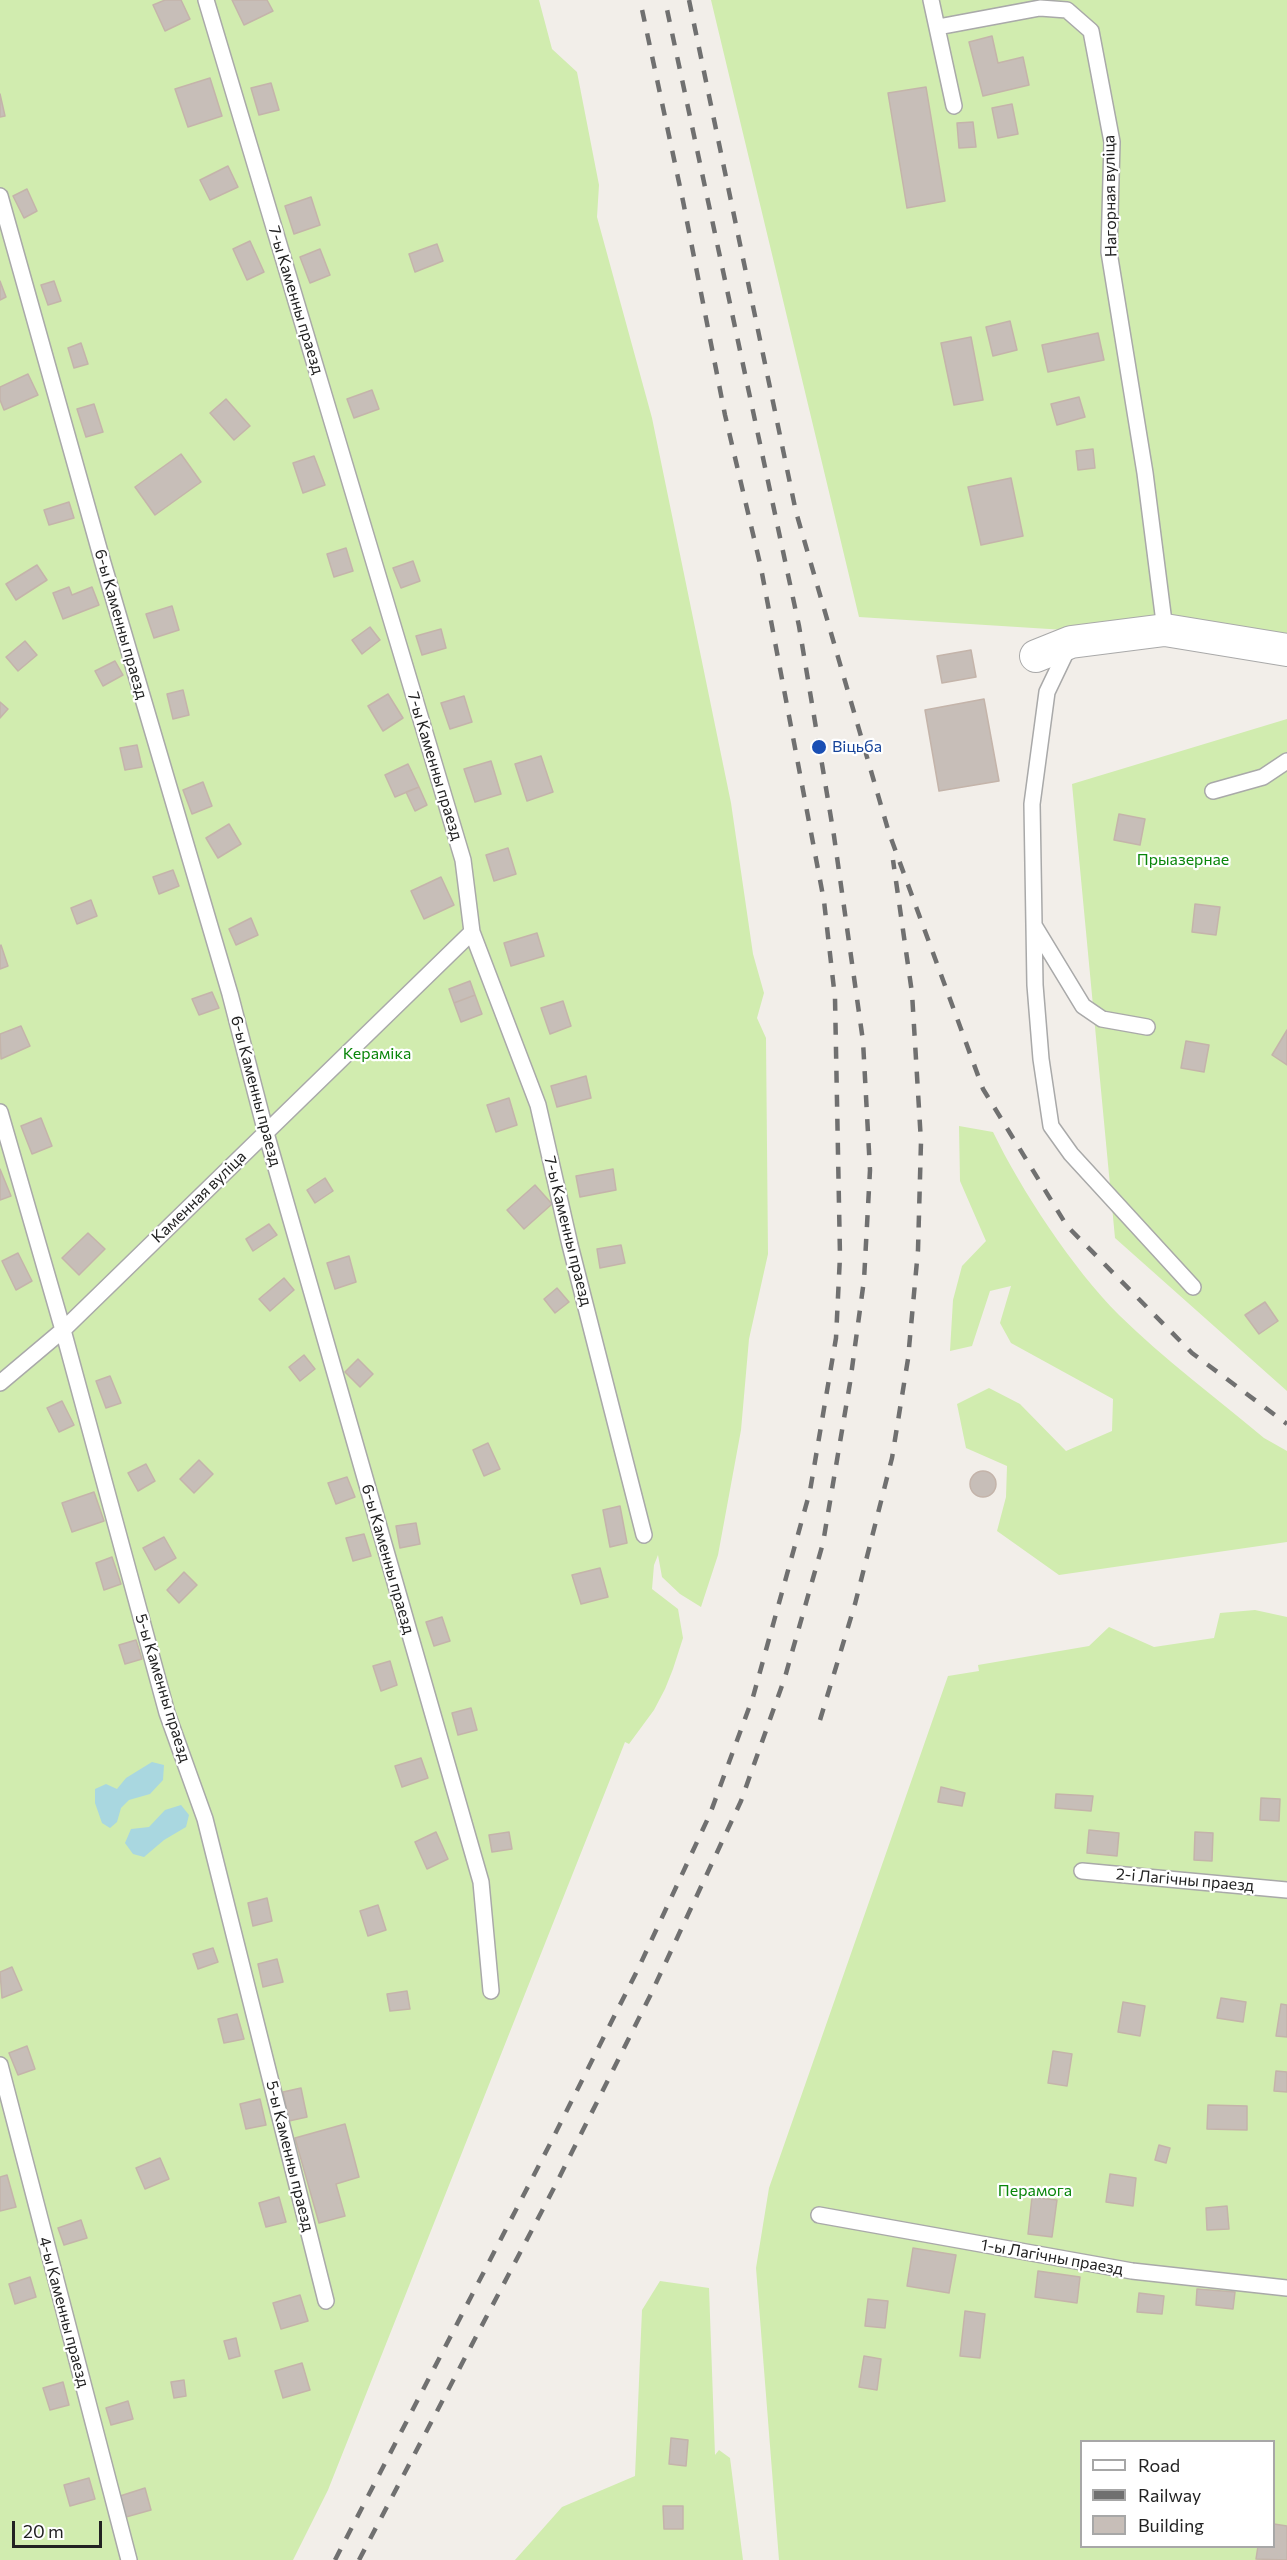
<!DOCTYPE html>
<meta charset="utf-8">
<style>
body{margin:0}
#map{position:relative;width:1287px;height:2560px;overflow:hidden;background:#f2eee9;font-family:Commissioner,sans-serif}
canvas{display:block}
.legend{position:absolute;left:1080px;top:2440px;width:195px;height:108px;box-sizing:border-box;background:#fff;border:2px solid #a7a7a7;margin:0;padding:8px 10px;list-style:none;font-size:18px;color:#222}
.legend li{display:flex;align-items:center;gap:12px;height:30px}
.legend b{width:30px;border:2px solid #a7a7a7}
.scale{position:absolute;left:12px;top:2521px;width:90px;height:27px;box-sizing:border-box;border:3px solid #222;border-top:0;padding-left:8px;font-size:18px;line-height:21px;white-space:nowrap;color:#222;-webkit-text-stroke:4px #fff;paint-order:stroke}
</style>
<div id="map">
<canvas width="1287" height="2560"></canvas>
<ul class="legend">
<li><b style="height:8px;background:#fff"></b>Road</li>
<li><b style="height:8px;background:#707070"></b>Railway</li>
<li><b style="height:16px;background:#c7beb8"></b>Building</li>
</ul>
<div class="scale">20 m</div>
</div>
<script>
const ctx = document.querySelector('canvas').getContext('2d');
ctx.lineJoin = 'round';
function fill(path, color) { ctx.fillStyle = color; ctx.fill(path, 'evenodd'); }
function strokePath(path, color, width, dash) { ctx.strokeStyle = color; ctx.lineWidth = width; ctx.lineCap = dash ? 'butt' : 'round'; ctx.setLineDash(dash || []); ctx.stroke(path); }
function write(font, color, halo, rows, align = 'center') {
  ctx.font = font + ' Commissioner,sans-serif'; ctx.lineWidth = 4.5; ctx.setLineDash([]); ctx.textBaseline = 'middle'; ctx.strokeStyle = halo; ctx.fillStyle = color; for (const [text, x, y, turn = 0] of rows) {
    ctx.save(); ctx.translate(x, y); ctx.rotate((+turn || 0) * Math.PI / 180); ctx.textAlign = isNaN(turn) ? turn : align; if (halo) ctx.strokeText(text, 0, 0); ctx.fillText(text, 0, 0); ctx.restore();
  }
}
fill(new Path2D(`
 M 0,0 L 539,0 L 552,49 L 577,72 L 599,185 L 597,217 L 652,418 L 731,803 L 753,954 L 764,993 L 757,1018 L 766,1038 L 768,1254 L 749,1339 L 741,1430 L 718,1555 L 701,1607 L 680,1594 L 662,1577 L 658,1555 L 654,1565 L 652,1589 L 678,1609 L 683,1638 L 673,1669 L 665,1689 L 654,1710 L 629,1744 L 625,1742 L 328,2490 L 293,2560 L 0,2560 Z
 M 711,0 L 1287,0 L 1287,644 L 859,617 Z
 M 1287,719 L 1287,1391 L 1115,1238 L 1072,784 Z
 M 959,1126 L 993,1132 C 1021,1190 1073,1269 1119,1315 C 1164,1359 1216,1398 1264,1438 L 1287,1451 L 1287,1542 L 1059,1575 L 997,1531 L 1006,1497 L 1007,1466 L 966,1448 L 957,1404 L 989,1388 L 1020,1404 L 1066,1451 L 1112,1431 L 1113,1399 L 1011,1343 L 1000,1323 L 1011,1286 L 990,1291 L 972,1346 L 950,1351 L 953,1300 L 962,1266 L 986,1241 L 960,1181 Z
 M 1255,1610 L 1287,1617 L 1287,2560 L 779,2560 L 756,2268 L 769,2188 L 948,1676 L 979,1671 L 978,1665 L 1089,1646 L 1109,1627 L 1154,1647 L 1214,1638 L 1220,1613 ZM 1082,2442 L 1274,2442 L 1274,2546 L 1082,2546 Z
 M 660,2281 L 709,2288 L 715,2455 L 719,2450 L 730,2458 L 743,2560 L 515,2560 L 562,2507 L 635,2476 L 642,2310 Z`), '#d1ecaf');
fill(new Path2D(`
 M 152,1762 L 164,1765 L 163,1780 L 150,1794 L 129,1800 L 121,1808 L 117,1822 L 110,1828 L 102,1823 L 95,1803 L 95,1789 L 106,1784 L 117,1789 L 126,1778 Z
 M 181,1805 L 189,1815 L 186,1827 L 164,1840 L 144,1857 L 133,1854 L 125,1843 L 131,1829 L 149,1827 L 165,1810 Z`), '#a9d7e0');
const building = new Path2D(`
 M 165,0 L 181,0 L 190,19 L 165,31 L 153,5 Z
 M 232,0 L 267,0 L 273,11 L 244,25 Z
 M 992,36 L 998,63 L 1023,57 L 1029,85 L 983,96 L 969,42 Z
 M 210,78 L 222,116 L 188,127 L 175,89 Z
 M 271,83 L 279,110 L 259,115 L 251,88 Z
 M 926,87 L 945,201 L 907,208 L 888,93 Z
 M 0,94 L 5,116 L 0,117 Z
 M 1012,104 L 1018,134 L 998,138 L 992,108 Z
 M 973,122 L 976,147 L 959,148 L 957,123 Z
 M 228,166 L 238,187 L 210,200 L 200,180 Z
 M 27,189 L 37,211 L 24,218 L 13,196 Z
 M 311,197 L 320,225 L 294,234 L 285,206 Z
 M 250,241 L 264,272 L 247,280 L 233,249 Z
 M 437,244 L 443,261 L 415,272 L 409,254 Z
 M 320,249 L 330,275 L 310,283 L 300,257 Z
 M 0,281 L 6,297 L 0,300 Z
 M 54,281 L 61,301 L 48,305 L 41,285 Z
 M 1010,321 L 1017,350 L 993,356 L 986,327 Z
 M 1098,333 L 1104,360 L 1048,372 L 1042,345 Z
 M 971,337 L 983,400 L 954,405 L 941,343 Z
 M 81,343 L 88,364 L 74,368 L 68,348 Z
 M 28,374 L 38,395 L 4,410 L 0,400 L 0,387 Z
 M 372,390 L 379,409 L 354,418 L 347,399 Z
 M 1079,397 L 1085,417 L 1057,425 L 1051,404 Z
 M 226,399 L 250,426 L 234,440 L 210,413 Z
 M 94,404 L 103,432 L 86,437 L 77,409 Z
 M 1093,449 L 1095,468 L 1078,470 L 1076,451 Z
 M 181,454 L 201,482 L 155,515 L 135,487 Z
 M 314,456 L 325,485 L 303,493 L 293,463 Z
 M 1011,478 L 1023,536 L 981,545 L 968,487 Z
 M 69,502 L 74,518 L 49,525 L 44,510 Z
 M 346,548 L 353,571 L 334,577 L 327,554 Z
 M 413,561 L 420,581 L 401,588 L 393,568 Z
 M 37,565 L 47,580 L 16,600 L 6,584 Z
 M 69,587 L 72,595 L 92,587 L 99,605 L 63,619 L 53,593 Z
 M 172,606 L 179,630 L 154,638 L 146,614 Z
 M 370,627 L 380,640 L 362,654 L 352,640 Z
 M 441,629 L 446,648 L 422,655 L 416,636 Z
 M 25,641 L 37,655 L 18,671 L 6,657 Z
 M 971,650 L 976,677 L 942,683 L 937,656 Z
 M 115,661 L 123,675 L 103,686 L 95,671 Z
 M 183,690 L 189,715 L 173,719 L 167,694 Z
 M 388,694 L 403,718 L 383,731 L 368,706 Z
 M 464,696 L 472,722 L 450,729 L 441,703 Z
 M 984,699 L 999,781 L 939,791 L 925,710 Z
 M 0,702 L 8,709 L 0,718 Z
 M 137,745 L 142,767 L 125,770 L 120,748 Z
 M 541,756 L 553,792 L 527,801 L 515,764 Z
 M 491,761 L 501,794 L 475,802 L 464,769 Z
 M 408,764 L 419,787 L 395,797 L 385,775 Z
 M 203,782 L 212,806 L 192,814 L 183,790 Z
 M 419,787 L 427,805 L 415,811 L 406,792 Z
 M 1119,814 L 1145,819 L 1140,845 L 1114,840 Z
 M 229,824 L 241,844 L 218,858 L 206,838 Z
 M 508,848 L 516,874 L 494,881 L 486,855 Z
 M 173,870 L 179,886 L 159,894 L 153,877 Z
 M 441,877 L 454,905 L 424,919 L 411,891 Z
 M 91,900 L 97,916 L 77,924 L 71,908 Z
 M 1195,904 L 1220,907 L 1216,935 L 1192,932 Z
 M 251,918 L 258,935 L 236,945 L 229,929 Z
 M 537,933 L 544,956 L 511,966 L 504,943 Z
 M 1,945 L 8,966 L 0,969 L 0,946 Z
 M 470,981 L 475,995 L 454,1003 L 449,989 Z
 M 212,992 L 219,1008 L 199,1015 L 192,999 Z
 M 475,995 L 482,1014 L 461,1022 L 454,1003 Z
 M 563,1001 L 571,1026 L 550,1034 L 541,1008 Z
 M 21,1026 L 30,1046 L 1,1059 L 0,1034 Z
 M 1287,1030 L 1287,1065 L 1272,1055 Z
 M 1186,1041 L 1209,1045 L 1204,1072 L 1181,1068 Z
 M 586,1076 L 591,1098 L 557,1107 L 551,1086 Z
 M 509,1098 L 517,1125 L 496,1132 L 487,1105 Z
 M 41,1118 L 52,1146 L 32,1154 L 21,1126 Z
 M 0,1169 L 11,1196 L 0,1200 Z
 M 613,1169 L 616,1190 L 580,1197 L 576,1176 Z
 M 325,1178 L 333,1191 L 315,1203 L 307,1190 Z
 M 535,1185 L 552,1204 L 524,1229 L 507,1210 Z
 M 269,1224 L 277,1235 L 253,1251 L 246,1239 Z
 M 88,1233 L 105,1249 L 79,1275 L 62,1258 Z
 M 621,1245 L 625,1263 L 600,1268 L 597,1249 Z
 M 18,1253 L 32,1281 L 16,1290 L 2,1261 Z
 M 349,1256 L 356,1282 L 335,1289 L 327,1263 Z
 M 284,1278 L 294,1290 L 270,1311 L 259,1299 Z
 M 557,1288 L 569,1302 L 555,1313 L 544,1299 Z
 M 1265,1302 L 1278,1321 L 1259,1334 L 1245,1315 Z
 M 304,1355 L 315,1369 L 300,1381 L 289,1367 Z
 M 358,1359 L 373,1374 L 360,1387 L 345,1372 Z
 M 110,1376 L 121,1403 L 106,1408 L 96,1381 Z
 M 62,1401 L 74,1425 L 59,1432 L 47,1408 Z
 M 488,1443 L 500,1469 L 484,1476 L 473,1450 Z
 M 199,1460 L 213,1474 L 194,1493 L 180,1479 Z
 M 146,1464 L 155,1481 L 138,1491 L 128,1473 Z
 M970 1484a13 13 0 1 1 26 0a13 13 0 1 1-26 0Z
 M 347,1477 L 355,1497 L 336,1504 L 328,1483 Z
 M 94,1492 L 104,1521 L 72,1532 L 62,1503 Z
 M 620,1506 L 627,1543 L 610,1547 L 603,1510 Z
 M 416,1523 L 420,1544 L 400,1548 L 396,1526 Z
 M 364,1534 L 371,1556 L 353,1561 L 346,1538 Z
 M 164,1537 L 176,1558 L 155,1570 L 143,1548 Z
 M 112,1557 L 121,1584 L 104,1590 L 96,1563 Z
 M 600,1568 L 608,1597 L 581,1604 L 572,1575 Z
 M 184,1572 L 197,1585 L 179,1603 L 167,1590 Z
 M 442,1617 L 450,1641 L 434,1646 L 426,1622 Z
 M 136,1640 L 142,1659 L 125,1664 L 119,1645 Z
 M 390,1661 L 397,1685 L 381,1691 L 373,1666 Z
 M 471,1708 L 477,1730 L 458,1735 L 452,1713 Z
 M 421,1758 L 428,1778 L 402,1787 L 395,1766 Z
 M 941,1787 L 965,1793 L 962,1806 L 938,1802 Z
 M 1056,1794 L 1093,1796 L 1091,1811 L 1055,1808 Z
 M 1261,1798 L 1280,1799 L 1279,1821 L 1260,1820 Z
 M 1089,1830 L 1119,1833 L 1117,1856 L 1087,1853 Z
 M 436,1832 L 448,1859 L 427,1869 L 415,1842 Z
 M 509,1832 L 512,1849 L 492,1852 L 489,1835 Z
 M 1195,1832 L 1213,1833 L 1212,1861 L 1194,1860 Z
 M 267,1898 L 272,1921 L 253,1926 L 248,1903 Z
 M 378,1905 L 386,1930 L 368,1936 L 360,1911 Z
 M 213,1948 L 218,1962 L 198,1969 L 193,1954 Z
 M 277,1959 L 283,1982 L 263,1987 L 258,1964 Z
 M 12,1967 L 22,1990 L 2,1998 L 0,1972 Z
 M 407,1991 L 410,2009 L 390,2011 L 387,1994 Z
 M 1221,1998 L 1246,2002 L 1243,2022 L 1217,2018 Z
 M 1123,2002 L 1145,2006 L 1140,2036 L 1118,2032 Z
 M 1281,2004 L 1287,2005 L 1287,2037 L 1276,2036 Z
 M 237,2014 L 244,2039 L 224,2043 L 218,2019 Z
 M 27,2046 L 35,2069 L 18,2075 L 9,2053 Z
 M 1053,2051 L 1072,2054 L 1067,2086 L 1048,2083 Z
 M 1276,2071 L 1287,2072 L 1287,2092 L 1274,2091 Z
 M 301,2088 L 307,2117 L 289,2121 L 283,2092 Z
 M 260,2099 L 266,2125 L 246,2129 L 240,2104 Z
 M 1208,2105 L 1247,2106 L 1247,2130 L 1207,2129 Z
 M 345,2124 L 359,2177 L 336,2184 L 345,2216 L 319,2223 L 295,2138 Z
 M 1159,2145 L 1170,2148 L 1166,2163 L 1155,2160 Z
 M 160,2158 L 169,2179 L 145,2189 L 136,2168 Z
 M 1110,2174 L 1136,2178 L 1133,2206 L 1106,2202 Z
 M 7,2175 L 16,2207 L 0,2211 L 0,2177 Z
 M 279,2197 L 286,2222 L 266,2227 L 259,2203 Z
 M 1032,2197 L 1057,2200 L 1052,2237 L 1028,2234 Z
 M 1227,2206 L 1229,2229 L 1207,2230 L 1206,2208 Z
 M 81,2220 L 87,2238 L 64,2245 L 58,2228 Z
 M 913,2248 L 956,2255 L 949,2293 L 907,2286 Z
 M 1038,2271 L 1080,2277 L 1077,2303 L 1035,2297 Z
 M 30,2277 L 36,2297 L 15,2304 L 9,2284 Z
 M 1197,2289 L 1235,2292 L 1233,2309 L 1196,2305 Z
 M 1139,2293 L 1164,2296 L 1162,2314 L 1137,2312 Z
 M 300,2295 L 308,2321 L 281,2329 L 273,2303 Z
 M 868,2299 L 888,2301 L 885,2328 L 865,2326 Z
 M 965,2311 L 985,2314 L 980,2358 L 960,2356 Z
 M 236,2338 L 240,2356 L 229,2359 L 224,2341 Z
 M 864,2356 L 881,2359 L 877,2390 L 859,2387 Z
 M 302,2363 L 310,2390 L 283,2398 L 275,2371 Z
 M 184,2380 L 186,2396 L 174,2398 L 171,2382 Z
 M 63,2382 L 69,2405 L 50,2410 L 43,2388 Z
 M 128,2401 L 133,2419 L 111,2425 L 106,2408 Z
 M 671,2438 L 688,2440 L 686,2466 L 669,2464 Z
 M 89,2478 L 95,2499 L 70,2506 L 64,2485 Z
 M 145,2488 L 151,2510 L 126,2517 L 120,2496 Z
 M 663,2506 L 683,2506 L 683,2529 L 664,2529 Z
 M 1274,2524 L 1287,2526 L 1287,2560 L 1256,2559 L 1258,2546 L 1274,2546 Z`);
fill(building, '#c7beb8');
strokePath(building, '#c4b4aa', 1.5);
const service = new Path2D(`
 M 206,0 L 463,860 L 472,932 L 538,1105 L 570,1245 L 644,1535
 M 931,0 L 954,106
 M 938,27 L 1040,8 L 1067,10 L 1091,31 L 1112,142 L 1109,252 L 1145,473 L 1165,630
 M 0,196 L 103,563 L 230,994 L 266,1133 L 481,1882 L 491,1991
 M 1069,646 L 1047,692 L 1032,804 L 1035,985 L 1041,1059 L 1051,1126 L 1071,1154 L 1193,1287
 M 1213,791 L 1263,777 L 1287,761
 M 1035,927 L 1083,1006 L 1102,1019 L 1147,1027
 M 0,1112 L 63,1330 L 167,1713 L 205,1819 L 326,2301
 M 0,1383 L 63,1330 L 472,932
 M 1082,1871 L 1287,1890
 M 0,2065 L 129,2560
 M 819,2215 L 1132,2271 L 1287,2288`);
const minor = new Path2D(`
 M 1036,656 L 1071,642 L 1165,630 L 1287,650`);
strokePath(service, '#a9a9a9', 18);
strokePath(minor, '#a9a9a9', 34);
strokePath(service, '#fff', 15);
strokePath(minor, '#fff', 32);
strokePath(new Path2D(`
 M 689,0 L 796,512 L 889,833 L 983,1089 L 1067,1226 L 1192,1353 L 1287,1424
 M 820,1720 L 855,1604 L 892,1458 L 908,1359 L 918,1250 L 921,1142 L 912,993 L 893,860
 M 335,2560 L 551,2142 L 639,1967 L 710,1814 L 753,1697 L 810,1491 L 836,1338 L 840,1256 L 835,998 L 824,901 L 761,568 L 725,415 L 683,201 L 640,0
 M 359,2560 L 555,2186 L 650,1996 L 741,1801 L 785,1677 L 823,1543 L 850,1383 L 864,1280 L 870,1170 L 863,1041 L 834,836 L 799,626 L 665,0`), '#707070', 4.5, [12, 12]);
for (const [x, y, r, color] of [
 [819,747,8,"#1a4fb4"]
]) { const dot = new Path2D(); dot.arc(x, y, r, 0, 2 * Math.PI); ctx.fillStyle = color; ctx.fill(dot); strokePath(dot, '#fff', 2); }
write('16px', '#222', '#fff', [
 ["Нагорная вуліца",1110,196,-91],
 ["7-ы Каменны праезд",296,300,73],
 ["6-ы Каменны праезд",121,624,74],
 ["7-ы Каменны праезд",435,766,73],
 ["6-ы Каменны праезд",256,1091,75],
 ["Каменная вуліца",199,1197,-44],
 ["7-ы Каменны праезд",568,1231,76],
 ["6-ы Каменны праезд",388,1559,74],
 ["5-ы Каменны праезд",163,1688,73],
 ["2-і Лагічны праезд",1185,1880,5],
 ["5-ы Каменны праезд",290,2156,76],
 ["1-ы Лагічны праезд",1052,2257,10],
 ["4-ы Каменны праезд",64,2312,75]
]);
write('16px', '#164399', '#fff', [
 ["Віцьба",832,747]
], 'left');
write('16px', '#0a860b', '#fff', [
 ["Прыазернае",1183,860],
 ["Кераміка",377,1054],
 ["Перамога",1035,2191]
]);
</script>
